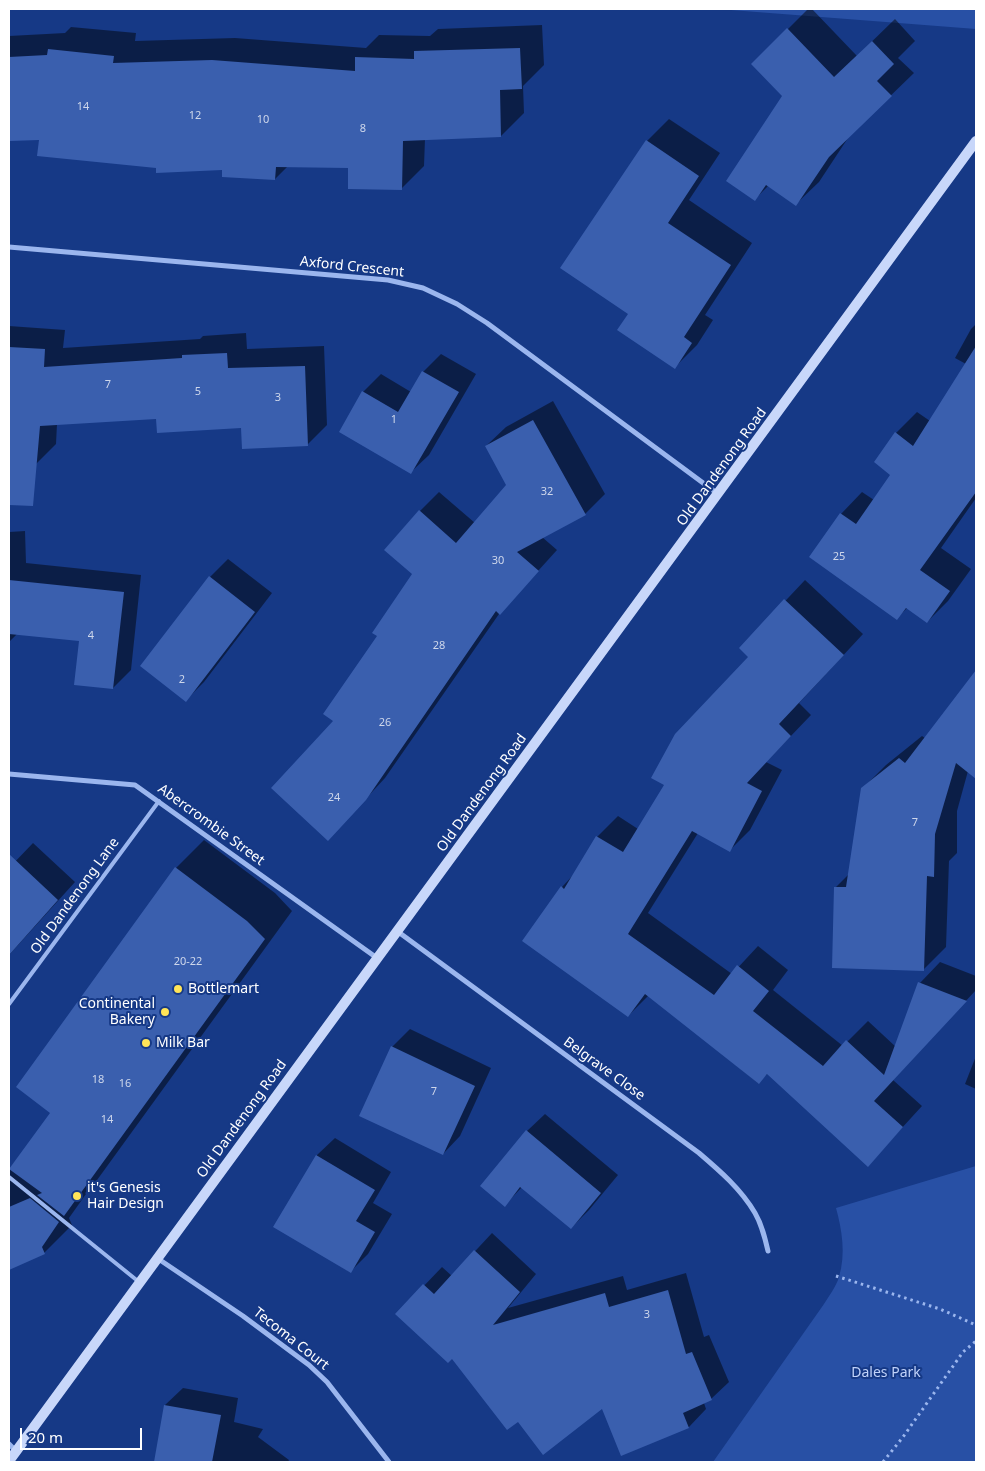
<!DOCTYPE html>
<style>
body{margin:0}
#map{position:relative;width:985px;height:1471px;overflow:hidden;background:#163986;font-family:"Noto Sans",sans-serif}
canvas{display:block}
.frame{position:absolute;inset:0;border:10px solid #fff;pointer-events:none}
.scale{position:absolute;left:20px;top:1428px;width:122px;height:22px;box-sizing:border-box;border:2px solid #fff;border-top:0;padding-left:6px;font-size:15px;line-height:18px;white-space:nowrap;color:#fff;-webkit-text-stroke:4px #163986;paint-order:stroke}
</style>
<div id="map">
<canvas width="985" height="1471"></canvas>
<div class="frame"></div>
<div class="scale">20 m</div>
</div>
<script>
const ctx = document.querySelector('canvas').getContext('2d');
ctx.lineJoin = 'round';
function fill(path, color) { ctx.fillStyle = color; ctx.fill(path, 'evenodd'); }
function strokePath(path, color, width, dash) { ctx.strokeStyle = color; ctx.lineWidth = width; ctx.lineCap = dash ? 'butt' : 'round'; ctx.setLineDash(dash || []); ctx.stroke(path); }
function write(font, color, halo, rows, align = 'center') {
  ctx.font = font + ' "Noto Sans",sans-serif'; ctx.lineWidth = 4; ctx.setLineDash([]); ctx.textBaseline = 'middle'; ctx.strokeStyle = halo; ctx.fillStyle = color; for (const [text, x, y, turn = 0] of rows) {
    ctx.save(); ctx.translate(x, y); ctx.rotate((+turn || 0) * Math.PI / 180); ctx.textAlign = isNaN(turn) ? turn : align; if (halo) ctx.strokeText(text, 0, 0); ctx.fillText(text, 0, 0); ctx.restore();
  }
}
fill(new Path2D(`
 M 718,9 L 976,9 L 976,29 Z
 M 976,1166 L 976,1462 L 713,1462 L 824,1304 C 829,1296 836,1287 839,1277 C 846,1254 842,1230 836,1208 Z`), '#2850a5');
fill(new Path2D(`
 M 808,9 L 812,9 L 857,56 L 895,19 L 915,41 L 898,58 L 914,73 L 850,135 L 819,182 L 796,204 L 768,186 L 755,199 L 784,96 L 753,64 Z
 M 542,25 L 544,65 L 523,86 L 524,113 L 501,136 L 425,139 L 424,166 L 401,189 L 349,167 L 288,166 L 275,179 L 223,169 L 157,167 L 40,138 L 9,140 L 9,36 L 65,33 L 71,27 L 136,33 L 135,41 L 235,38 L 366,48 L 379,35 L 430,36 L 438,29 Z
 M 669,119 L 720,153 L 689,200 L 752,243 L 705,315 L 713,320 L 697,345 L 675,367 L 630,313 L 562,267 L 647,141 Z
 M 976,324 L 976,498 L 941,548 L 971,569 L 948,601 L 927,622 L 908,607 L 897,618 L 810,557 L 841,514 L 862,492 L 874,500 L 892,475 L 896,433 L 917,412 L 930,421 L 966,364 L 955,358 L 971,329 Z
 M 9,326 L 65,330 L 63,348 L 200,339 L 203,336 L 246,333 L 247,349 L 324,346 L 327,425 L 307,445 L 242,427 L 157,418 L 57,424 L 56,444 L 36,464 L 9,462 Z
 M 441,354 L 476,374 L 429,455 L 411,472 L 363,392 L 381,374 L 411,392 L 423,372 Z
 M 553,401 L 605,494 L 585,514 L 542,537 L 557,550 L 499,614 L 385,778 L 347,819 L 335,720 L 379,636 L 414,574 L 420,511 L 439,492 L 475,523 L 508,486 L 486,446 L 506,427 Z
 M 25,531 L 26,563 L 141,575 L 131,670 L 113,688 L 80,640 L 18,633 L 9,642 L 9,532 Z
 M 228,559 L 272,593 L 204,682 L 186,700 L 142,666 L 210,577 Z
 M 805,580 L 863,634 L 799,703 L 811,715 L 766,762 L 782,770 L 750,830 L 730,850 L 698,833 L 648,913 L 732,974 L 758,946 L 788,970 L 773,990 L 843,1046 L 868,1021 L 896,1047 L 920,983 L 940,962 L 976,976 L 976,990 L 893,1080 L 922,1106 L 868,1165 L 768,1073 L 758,1083 L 649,995 L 628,1016 L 562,887 L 576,872 L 597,837 L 618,816 L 638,829 L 750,657 L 741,648 Z
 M 976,672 L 976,777 L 968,771 L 957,811 L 957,853 L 949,861 L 946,947 L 923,970 L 836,887 L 850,873 L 863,788 L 886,765 L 922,736 L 925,738 Z
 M 204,840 L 275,893 L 292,911 L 92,1187 L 85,1193 L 86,1194 L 69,1218 L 72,1225 L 44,1253 L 9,1268 L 9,1164 L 10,1168 L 52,1113 L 176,868 Z
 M 33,843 L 75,882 L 9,955 L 9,868 Z
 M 410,1029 L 491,1068 L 460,1136 L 443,1154 L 392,1047 Z
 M 976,1056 L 976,1089 L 965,1084 Z
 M 545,1114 L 618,1175 L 589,1210 L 571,1228 L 522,1187 L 505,1205 L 527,1131 Z
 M 335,1138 L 391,1172 L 373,1203 L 392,1214 L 368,1254 L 350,1272 L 275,1226 L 317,1155 Z
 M 492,1233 L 536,1274 L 508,1308 L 623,1276 L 627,1290 L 686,1273 L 704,1337 L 709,1335 L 729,1382 L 711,1399 L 704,1403 L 706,1409 L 689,1427 L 622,1455 L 603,1407 L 518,1420 L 453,1357 L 397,1314 L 442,1267 L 452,1276 Z
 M 183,1388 L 238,1398 L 234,1422 L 263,1429 L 258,1437 L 289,1460 L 288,1462 L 155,1462 L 165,1405 Z`), '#0007');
fill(new Path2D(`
 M 787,28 L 834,77 L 872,41 L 894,64 L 877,81 L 892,96 L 829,157 L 796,206 L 766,185 L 755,201 L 726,181 L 782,96 L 751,64 Z
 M 520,48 L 522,89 L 500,90 L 501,137 L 403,141 L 402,190 L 348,189 L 348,168 L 276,167 L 275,180 L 222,177 L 222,170 L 156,173 L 156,168 L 37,156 L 39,140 L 9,141 L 9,57 L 47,55 L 48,49 L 114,56 L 113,63 L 212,60 L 355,71 L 355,57 L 414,59 L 414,51 Z
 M 646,140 L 699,176 L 668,223 L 731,265 L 684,337 L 692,343 L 675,369 L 617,330 L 628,314 L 560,268 Z
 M 976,346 L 976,492 L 920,570 L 950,591 L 927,623 L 906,608 L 897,620 L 809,557 L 840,513 L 856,524 L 890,475 L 874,462 L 895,432 L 913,446 Z
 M 9,347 L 45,349 L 44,367 L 182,358 L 182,355 L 227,353 L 228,368 L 305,366 L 308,446 L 242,449 L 241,428 L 157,433 L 156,419 L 40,426 L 33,506 L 9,505 Z
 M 422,371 L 459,392 L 411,474 L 339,432 L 362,391 L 398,412 Z
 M 533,420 L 586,515 L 517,552 L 539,571 L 500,615 L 496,611 L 366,800 L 328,841 L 271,788 L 333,721 L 323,714 L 377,636 L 372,633 L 412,574 L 384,550 L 419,510 L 456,543 L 506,485 L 485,446 Z
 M 209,576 L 255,612 L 186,702 L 140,666 Z
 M 9,580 L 124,592 L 113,689 L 74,685 L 79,641 L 9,634 Z
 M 784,599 L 844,655 L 779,724 L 791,736 L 747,783 L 762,791 L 730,852 L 692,831 L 628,934 L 714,995 L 737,965 L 769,991 L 753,1011 L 823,1066 L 846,1040 L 884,1075 L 918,982 L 967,1001 L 874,1101 L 903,1127 L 868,1167 L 767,1074 L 759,1084 L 645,994 L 628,1017 L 522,941 L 561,886 L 564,889 L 596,836 L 623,852 L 664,785 L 651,778 L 675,734 L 748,657 L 739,648 Z
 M 976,670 L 976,779 L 956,763 L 935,834 L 934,877 L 927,876 L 924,971 L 832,968 L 834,887 L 846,887 L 861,788 L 899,758 L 905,763 Z
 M 9,854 L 58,900 L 9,955 Z
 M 175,867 L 247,921 L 265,939 L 64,1216 L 37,1195 L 42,1193 L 9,1169 L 50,1113 L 16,1087 Z
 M 391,1046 L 475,1086 L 443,1155 L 359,1116 Z
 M 526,1130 L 601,1193 L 571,1229 L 520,1187 L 505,1207 L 480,1186 Z
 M 316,1155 L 375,1190 L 356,1221 L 375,1232 L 351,1273 L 273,1227 Z
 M 30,1198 L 59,1222 L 42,1247 L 45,1254 L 9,1270 L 9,1207 Z
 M 474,1250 L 520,1292 L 493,1325 L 605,1293 L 609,1307 L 668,1290 L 686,1354 L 692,1352 L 712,1400 L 683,1413 L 689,1428 L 621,1456 L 602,1409 L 543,1455 L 518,1422 L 507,1430 L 452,1359 L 448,1363 L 395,1314 L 423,1284 L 434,1294 Z
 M 164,1405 L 221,1415 L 212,1462 L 154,1462 Z`), '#3a5fae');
strokePath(new Path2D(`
 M 836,1276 L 940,1309 L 976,1325
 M 883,1462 L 903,1437 L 963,1352 L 976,1341`), '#9bb6ee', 3, [2.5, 4]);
strokePath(new Path2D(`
 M 9,1004 L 159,801
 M 9,1177 L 139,1282`), '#9bb6ee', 4);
strokePath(new Path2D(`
 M 9,247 L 388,280 L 423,288 L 457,304 L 487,323 L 718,494
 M 9,774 L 135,785 L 377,958
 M 397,931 L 699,1153 C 720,1171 741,1189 755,1213 C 762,1225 765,1238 768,1251
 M 157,1258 L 243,1316 L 309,1365 L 327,1382 L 389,1462
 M 9,1444 L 16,1451`), '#9bb6ee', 5);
strokePath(new Path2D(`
 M 9,1461 L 976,141`), '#c8d7fa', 10);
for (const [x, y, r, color] of [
 [178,989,5,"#ffe458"],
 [165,1012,5,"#ffe458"],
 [146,1043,5,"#ffe458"],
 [77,1196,5,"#ffe458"]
]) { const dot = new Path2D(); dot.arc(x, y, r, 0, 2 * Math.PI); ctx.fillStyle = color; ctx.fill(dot); strokePath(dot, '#163986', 2); }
write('11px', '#ced7eb', null, [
 ["14",83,107],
 ["12",195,116],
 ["10",263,120],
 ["8",363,129],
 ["7",108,385],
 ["5",198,392],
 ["3",278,398],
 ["1",394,420],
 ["32",547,492],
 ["25",839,557],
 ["30",498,561],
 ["4",91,636],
 ["28",439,646],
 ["2",182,680],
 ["26",385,723],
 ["24",334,798],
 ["7",915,823],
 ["20-22",188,962],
 ["18",98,1080],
 ["16",125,1084],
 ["7",434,1092],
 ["14",107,1120],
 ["3",647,1315]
]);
write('14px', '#fff', '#163986', [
 ["Axford Crescent",352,267,6],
 ["Old Dandenong Road",722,467,-54],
 ["Old Dandenong Road",482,793,-54],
 ["Abercrombie Street",211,825,36],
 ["Old Dandenong Lane",75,896,-54],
 ["Belgrave Close",604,1069,36],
 ["Old Dandenong Road",242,1119,-54],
 ["Tecoma Court",291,1339,38]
]);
write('14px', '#fff', '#163986', [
 ["Bottlemart",188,989],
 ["Continental",155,1004,"right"],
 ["Bakery",155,1020,"right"],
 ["Milk Bar",156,1043],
 ["it's Genesis",87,1188],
 ["Hair Design",87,1204]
], 'left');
write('14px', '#c1d3fa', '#163986', [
 ["Dales Park",886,1373]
]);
</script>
